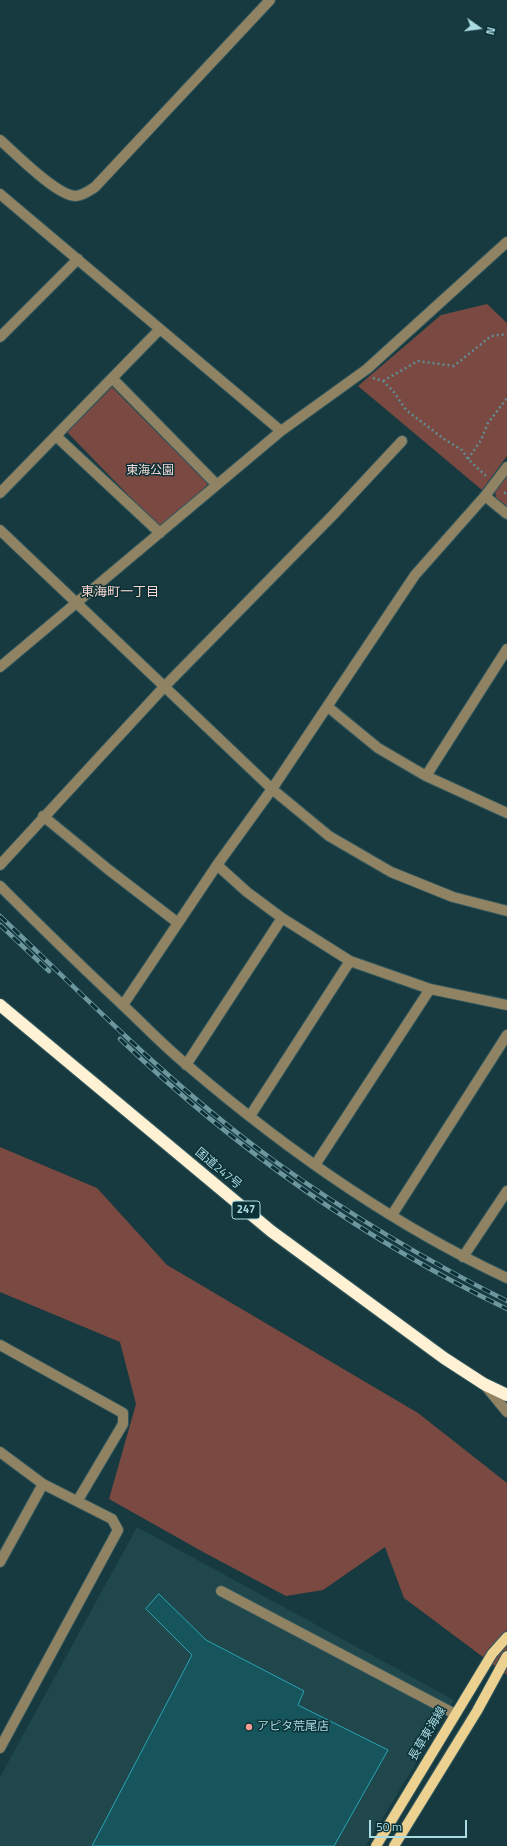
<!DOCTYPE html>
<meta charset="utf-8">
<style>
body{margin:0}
#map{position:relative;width:507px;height:1846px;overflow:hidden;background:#163a3f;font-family:"Titillium Web",sans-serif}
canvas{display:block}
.north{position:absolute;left:459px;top:8px;width:40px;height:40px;-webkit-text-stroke:3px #0b3035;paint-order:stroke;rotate:104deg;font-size:11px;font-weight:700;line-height:16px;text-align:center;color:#abdce3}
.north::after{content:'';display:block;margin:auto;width:14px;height:18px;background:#abdce3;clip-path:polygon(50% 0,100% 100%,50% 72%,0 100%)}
.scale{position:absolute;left:369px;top:1820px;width:98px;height:18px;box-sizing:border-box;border:2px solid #abdce3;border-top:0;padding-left:5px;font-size:12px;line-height:14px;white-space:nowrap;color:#abdce3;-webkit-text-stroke:3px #0b3035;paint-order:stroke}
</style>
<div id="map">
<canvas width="507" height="1846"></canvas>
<div class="north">N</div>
<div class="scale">50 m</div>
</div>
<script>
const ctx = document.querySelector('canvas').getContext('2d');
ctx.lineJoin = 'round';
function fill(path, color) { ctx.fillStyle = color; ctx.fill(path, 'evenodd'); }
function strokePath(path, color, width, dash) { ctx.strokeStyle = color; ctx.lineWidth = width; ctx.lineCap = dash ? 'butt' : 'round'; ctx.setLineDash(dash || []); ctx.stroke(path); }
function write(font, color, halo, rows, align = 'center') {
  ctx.font = font + ' "Titillium Web","Noto Sans JP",sans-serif'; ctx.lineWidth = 3; ctx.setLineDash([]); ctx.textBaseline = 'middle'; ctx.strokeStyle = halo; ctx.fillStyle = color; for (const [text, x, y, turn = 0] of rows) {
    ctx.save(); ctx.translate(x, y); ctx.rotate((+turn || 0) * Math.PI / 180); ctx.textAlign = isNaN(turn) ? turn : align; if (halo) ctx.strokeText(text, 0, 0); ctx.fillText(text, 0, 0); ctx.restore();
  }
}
fill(new Path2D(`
 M 137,1527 L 454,1700 L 366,1846 L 0,1846 L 0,1777 Z`), '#1f474c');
fill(new Path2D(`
 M 487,304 L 507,323 L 507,456 L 482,490 L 358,386 L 441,315 Z
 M 112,387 L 208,484 L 163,531 L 67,432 Z
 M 507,475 L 507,506 L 496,498 L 495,491 Z
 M 0,1147 L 97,1188 L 167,1265 L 418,1413 L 507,1483 L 507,1675 L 404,1598 L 385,1547 L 323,1590 L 286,1596 L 205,1553 L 109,1499 L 136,1404 L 120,1342 L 0,1292 Z`), '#7a4942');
const building = new Path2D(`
 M 159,1594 L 206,1640 L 304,1691 L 298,1705 L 388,1750 L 334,1846 L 92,1846 L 192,1655 L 146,1609 Z`);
fill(building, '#17555d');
strokePath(building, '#28a3b2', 1);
const minor = new Path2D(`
 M 0,140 C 15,153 56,195 75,196 C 82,196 89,191 95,187 L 270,0
 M 0,194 L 281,431
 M 0,337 L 78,259
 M 112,378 L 217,485
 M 56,436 L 160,533
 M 0,493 L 160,329
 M 485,496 L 507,514
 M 0,530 L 272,789 L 329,836 L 391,872 L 453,897 L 507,911
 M 0,667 L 281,431 L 367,369 L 507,242
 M 328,707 L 378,748 L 426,776 L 507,813
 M 426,776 L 507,649
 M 43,816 L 109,870 L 178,923
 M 0,865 L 164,687 L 333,515 L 402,441
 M 217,865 L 247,892 L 282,918 L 350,961 L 430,989 L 507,1005
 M 0,886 C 42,928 84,969 128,1010 C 147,1028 166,1048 187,1065 C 284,1148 391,1224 507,1278
 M 123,1005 L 217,865 L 272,789 L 415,575 L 485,496 L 507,467
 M 186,1065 L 282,918
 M 250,1116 L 350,961
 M 315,1165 L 430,989
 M 392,1215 L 507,1035
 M 463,1257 L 507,1191
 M 0,1345 L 123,1413 L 123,1424 L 78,1500
 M 484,1384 L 507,1412
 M 0,1452 L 43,1484 L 112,1519 L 118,1530 L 0,1748
 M 0,1562 L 43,1484
 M 221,1591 L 455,1714`);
const major = new Path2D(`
 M 376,1846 L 492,1654 L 507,1637
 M 394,1846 L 477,1711 L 507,1656`);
const highway = new Path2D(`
 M 0,1005 L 271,1231 L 444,1358 L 484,1384 L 507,1395`);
strokePath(minor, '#31575d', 12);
strokePath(major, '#31575d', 12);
strokePath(highway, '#31575d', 14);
strokePath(new Path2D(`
 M 373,378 L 383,381 L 394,392 L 406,410 L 444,439 L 462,450 L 468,459 L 487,477
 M 383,381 L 418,361 L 454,366 L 491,336 L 507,334
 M 468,459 L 481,440 L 488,423 L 507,398
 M 504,493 L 507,493`), '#628c92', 2.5, [2, 3]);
strokePath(minor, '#908364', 10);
strokePath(major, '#ecd190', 10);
strokePath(highway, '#fff2d4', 12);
const rail = new Path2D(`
 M 0,916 C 88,1000 174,1088 273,1160 C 347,1213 425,1260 507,1301
 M 0,925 L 49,971
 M 120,1039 C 234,1148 365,1240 507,1309`);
strokePath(rail, '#6c979e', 4.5);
strokePath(rail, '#0b3035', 3, [9]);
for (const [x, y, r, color] of [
 [249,1727,4,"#f59c91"]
]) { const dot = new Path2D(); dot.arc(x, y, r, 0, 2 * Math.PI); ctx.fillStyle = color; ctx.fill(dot); strokePath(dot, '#0b3035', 1.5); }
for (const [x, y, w] of [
 [246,1210,28]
]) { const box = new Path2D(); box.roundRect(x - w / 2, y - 9, w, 18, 3); ctx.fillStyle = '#0b3035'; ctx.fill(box); strokePath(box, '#abdce3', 1); }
write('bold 11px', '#abdce3', null, [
 ["247",246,1210]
]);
write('12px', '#f6ddd9', '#0b3035', [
 ["東海公園",150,471]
]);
write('12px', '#abdce3', '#0b3035', [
 ["国道247号",218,1169,40],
 ["長草東海線",428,1734,-59]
]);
write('12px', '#abdce3', '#0b3035', [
 ["アピタ荒尾店",257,1727]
], 'left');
write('13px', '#f9d6d1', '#0b3035', [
 ["東海町一丁目",120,593]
]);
</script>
